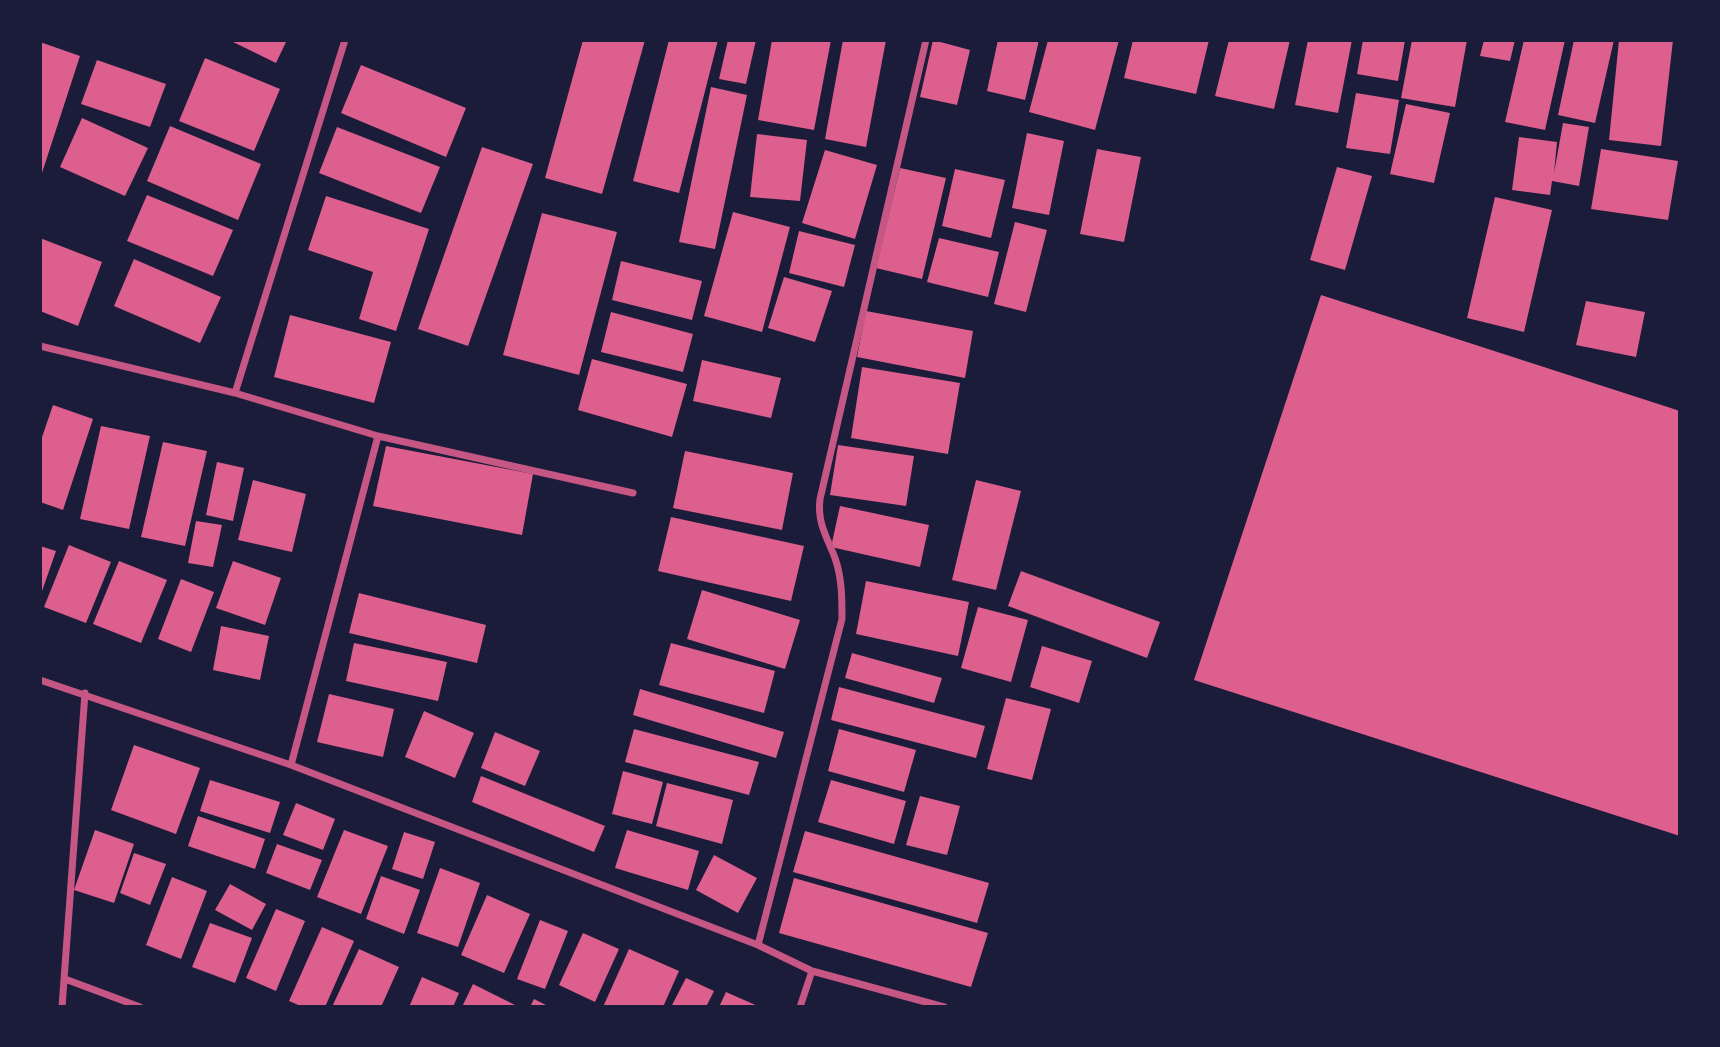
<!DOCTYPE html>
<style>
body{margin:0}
#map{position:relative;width:1720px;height:1047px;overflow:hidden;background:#1b1b3a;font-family:"Asap Condensed",sans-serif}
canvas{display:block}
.frame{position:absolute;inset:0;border:42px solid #1b1b3a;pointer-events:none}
</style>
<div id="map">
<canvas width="1720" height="1047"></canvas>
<div class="frame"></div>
</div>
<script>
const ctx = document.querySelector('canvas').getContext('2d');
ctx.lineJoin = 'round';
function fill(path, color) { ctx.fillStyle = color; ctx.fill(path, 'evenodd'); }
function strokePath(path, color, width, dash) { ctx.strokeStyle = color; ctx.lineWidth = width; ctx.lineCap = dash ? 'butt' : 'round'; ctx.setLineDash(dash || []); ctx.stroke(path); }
fill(new Path2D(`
 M 229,40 L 287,40 L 276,63 Z
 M 583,40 L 645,40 L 602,194 L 545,178 Z
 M 669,40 L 718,40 L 679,193 L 633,181 Z
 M 728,40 L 756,40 L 746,84 L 719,79 Z
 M 772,40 L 831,40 L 814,130 L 758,120 Z
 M 843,40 L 886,40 L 866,147 L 825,139 Z
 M 933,40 L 970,50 L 957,105 L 920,97 Z
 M 998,40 L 1039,40 L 1025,100 L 987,91 Z
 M 1048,40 L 1119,40 L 1095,130 L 1029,112 Z
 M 1133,40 L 1209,40 L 1196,94 L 1124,78 Z
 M 1229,40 L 1290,40 L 1274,109 L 1215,96 Z
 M 1308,40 L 1352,40 L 1338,113 L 1295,105 Z
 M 1363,40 L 1405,40 L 1398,81 L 1357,74 Z
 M 1412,40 L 1467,40 L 1455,107 L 1401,98 Z
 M 1484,40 L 1515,40 L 1510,61 L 1480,56 Z
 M 1524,40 L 1565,40 L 1545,130 L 1505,122 Z
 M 1574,40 L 1614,40 L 1595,123 L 1558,115 Z
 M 1619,40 L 1673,40 L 1661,146 L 1609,140 Z
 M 40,42 L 80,56 L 41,176 L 40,176 Z
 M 205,58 L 280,89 L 254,151 L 179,121 Z
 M 97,60 L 166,84 L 150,127 L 81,104 Z
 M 361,65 L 466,108 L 446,157 L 341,113 Z
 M 711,87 L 747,95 L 715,249 L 679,242 Z
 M 1356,93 L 1399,100 L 1390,154 L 1346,148 Z
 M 1406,104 L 1450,113 L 1434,183 L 1390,174 Z
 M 82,118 L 148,148 L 125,196 L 60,167 Z
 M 1563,123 L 1589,127 L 1579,186 L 1552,181 L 1550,195 L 1512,190 L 1519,137 L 1557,142 L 1554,173 Z
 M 170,126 L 261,164 L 238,220 L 147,181 Z
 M 337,127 L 440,167 L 421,213 L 319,173 Z
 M 1027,133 L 1064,141 L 1049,215 L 1012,208 Z
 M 757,134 L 807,140 L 800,201 L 750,197 Z
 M 482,147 L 533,164 L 468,346 L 418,329 Z
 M 1097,149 L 1141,157 L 1124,242 L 1080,234 Z
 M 1601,149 L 1678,161 L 1668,220 L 1591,209 Z
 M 825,150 L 877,165 L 855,239 L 802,223 Z
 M 1337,167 L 1372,176 L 1345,270 L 1310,260 Z
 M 900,168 L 946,178 L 922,279 L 876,268 Z
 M 955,169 L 1005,180 L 991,238 L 942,226 Z
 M 147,195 L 233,230 L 213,276 L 127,241 Z
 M 326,196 L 429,229 L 396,331 L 359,319 L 373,272 L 308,250 Z
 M 1495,197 L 1552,210 L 1524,332 L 1467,318 Z
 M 733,212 L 790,227 L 762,332 L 704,316 Z
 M 542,213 L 617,232 L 579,375 L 503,355 Z
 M 1015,222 L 1047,230 L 1026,312 L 994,304 Z
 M 799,231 L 855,245 L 844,287 L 789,273 Z
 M 40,238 L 102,262 L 78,326 L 40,311 Z
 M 939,238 L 999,252 L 988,297 L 927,282 Z
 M 134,259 L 221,297 L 200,343 L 114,306 Z
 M 621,261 L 702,281 L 692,320 L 612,300 Z
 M 784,277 L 832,291 L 815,342 L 768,328 Z
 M 1321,295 L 1680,411 L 1680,836 L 1194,680 Z
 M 1586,301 L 1645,312 L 1636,357 L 1576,345 Z
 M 866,311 L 973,331 L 965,378 L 857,357 Z
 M 611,312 L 693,334 L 683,372 L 601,352 Z
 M 290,315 L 391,342 L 374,403 L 274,377 Z
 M 592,359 L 687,384 L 672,437 L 578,410 Z
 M 702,360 L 781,378 L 771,418 L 693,401 Z
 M 862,367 L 960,383 L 948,454 L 851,438 Z
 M 53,405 L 93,419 L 63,510 L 40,502 L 40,443 Z
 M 101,426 L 150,436 L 129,529 L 80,519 Z
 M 163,442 L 207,451 L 185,546 L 141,537 Z
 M 838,445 L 914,456 L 906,506 L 830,495 Z
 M 386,446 L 533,474 L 522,535 L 373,506 Z
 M 685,451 L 793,473 L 782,530 L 673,508 Z
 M 217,462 L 244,468 L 233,521 L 206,515 Z
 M 253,480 L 306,494 L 292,552 L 238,540 Z
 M 976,480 L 1021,491 L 996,590 L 952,580 Z
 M 840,506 L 929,525 L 920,567 L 831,547 Z
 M 671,517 L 804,546 L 791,601 L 658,571 Z
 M 196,521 L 222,525 L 213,567 L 188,563 Z
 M 69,545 L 111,562 L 86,623 L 44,607 Z
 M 40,546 L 56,551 L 41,594 L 40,594 Z
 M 119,561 L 167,580 L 141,643 L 93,624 Z
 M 233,561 L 281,578 L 265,625 L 216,608 Z
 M 1021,571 L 1160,622 L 1147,658 L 1008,606 Z
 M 181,579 L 214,592 L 191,652 L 158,639 Z
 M 866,581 L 969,602 L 958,656 L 856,634 Z
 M 702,590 L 800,620 L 785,669 L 687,639 Z
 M 359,593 L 486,625 L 477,663 L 349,633 Z
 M 978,607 L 1028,620 L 1011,682 L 961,668 Z
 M 221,626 L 269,636 L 260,680 L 213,670 Z
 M 354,643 L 447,662 L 438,701 L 346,681 Z
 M 671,643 L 775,671 L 764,713 L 659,685 Z
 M 1042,646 L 1092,661 L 1079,703 L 1030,687 Z
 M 852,653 L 942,678 L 934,703 L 845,678 Z
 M 839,687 L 985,726 L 976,758 L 831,720 Z
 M 640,689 L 784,732 L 776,758 L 633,715 Z
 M 329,694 L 394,709 L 383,757 L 317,742 Z
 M 1006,698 L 1051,709 L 1032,780 L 987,769 Z
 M 424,711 L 474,733 L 455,778 L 405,757 Z
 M 634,729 L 759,762 L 749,795 L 625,762 Z
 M 839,729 L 916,750 L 904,792 L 828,771 Z
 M 495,732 L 540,751 L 525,786 L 481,768 Z
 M 134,745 L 200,768 L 176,834 L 111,810 Z
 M 623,771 L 663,782 L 652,824 L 612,814 Z
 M 481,776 L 605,826 L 594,852 L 472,802 Z
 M 210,780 L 280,802 L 270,833 L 200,811 Z
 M 831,780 L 906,801 L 894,844 L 818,822 Z
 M 667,783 L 733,800 L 722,844 L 656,826 Z
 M 920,796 L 960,806 L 947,855 L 906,845 Z
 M 296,803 L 335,819 L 323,850 L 283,835 Z
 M 198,816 L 265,839 L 255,869 L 188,846 Z
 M 95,830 L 134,844 L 114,903 L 74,890 Z
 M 344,830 L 388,846 L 361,914 L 317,897 Z
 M 627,830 L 699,851 L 688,890 L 615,868 Z
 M 805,831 L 989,883 L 977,923 L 793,872 Z
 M 404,832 L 435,842 L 423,879 L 392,869 Z
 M 277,844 L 322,860 L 310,890 L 266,873 Z
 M 134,853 L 166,864 L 150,905 L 120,893 Z
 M 714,855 L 757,878 L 738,913 L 696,890 Z
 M 440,868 L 480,883 L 458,947 L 417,933 Z
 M 381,876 L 420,890 L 404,934 L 366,919 Z
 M 172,877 L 207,891 L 181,959 L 146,945 Z
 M 794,878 L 988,933 L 971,987 L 779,933 Z
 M 230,884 L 266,904 L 252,930 L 215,910 Z
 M 487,895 L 530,914 L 504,973 L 461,955 Z
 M 276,909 L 305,921 L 276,991 L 246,978 Z
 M 540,920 L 568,931 L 545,989 L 517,979 Z
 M 210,923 L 252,938 L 235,983 L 192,967 Z
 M 322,927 L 354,941 L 325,1007 L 303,1007 L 289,1001 Z
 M 583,933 L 619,949 L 595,1002 L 559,985 Z
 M 359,949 L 399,967 L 381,1007 L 332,1007 Z
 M 629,949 L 679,971 L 663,1007 L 603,1007 Z
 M 422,977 L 459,993 L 453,1007 L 409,1007 Z
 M 686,978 L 714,991 L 706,1007 L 671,1007 Z
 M 473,984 L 519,1007 L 462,1007 Z
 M 726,992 L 760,1007 L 719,1007 Z
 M 534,999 L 550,1007 L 530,1007 Z`), '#dd5f8e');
strokePath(new Path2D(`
 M 40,346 L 235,393 L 378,436 L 291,765
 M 235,393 L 345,40
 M 378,436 L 633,493
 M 40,680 L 291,765 L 758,945 L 812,971 L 944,1007
 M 758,945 L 842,619 C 842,598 842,578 835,558 C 827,537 817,523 820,499 L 926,40
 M 65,979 L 140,1007
 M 62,1007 L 85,693
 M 800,1007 L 812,971`), '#c65784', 7);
</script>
